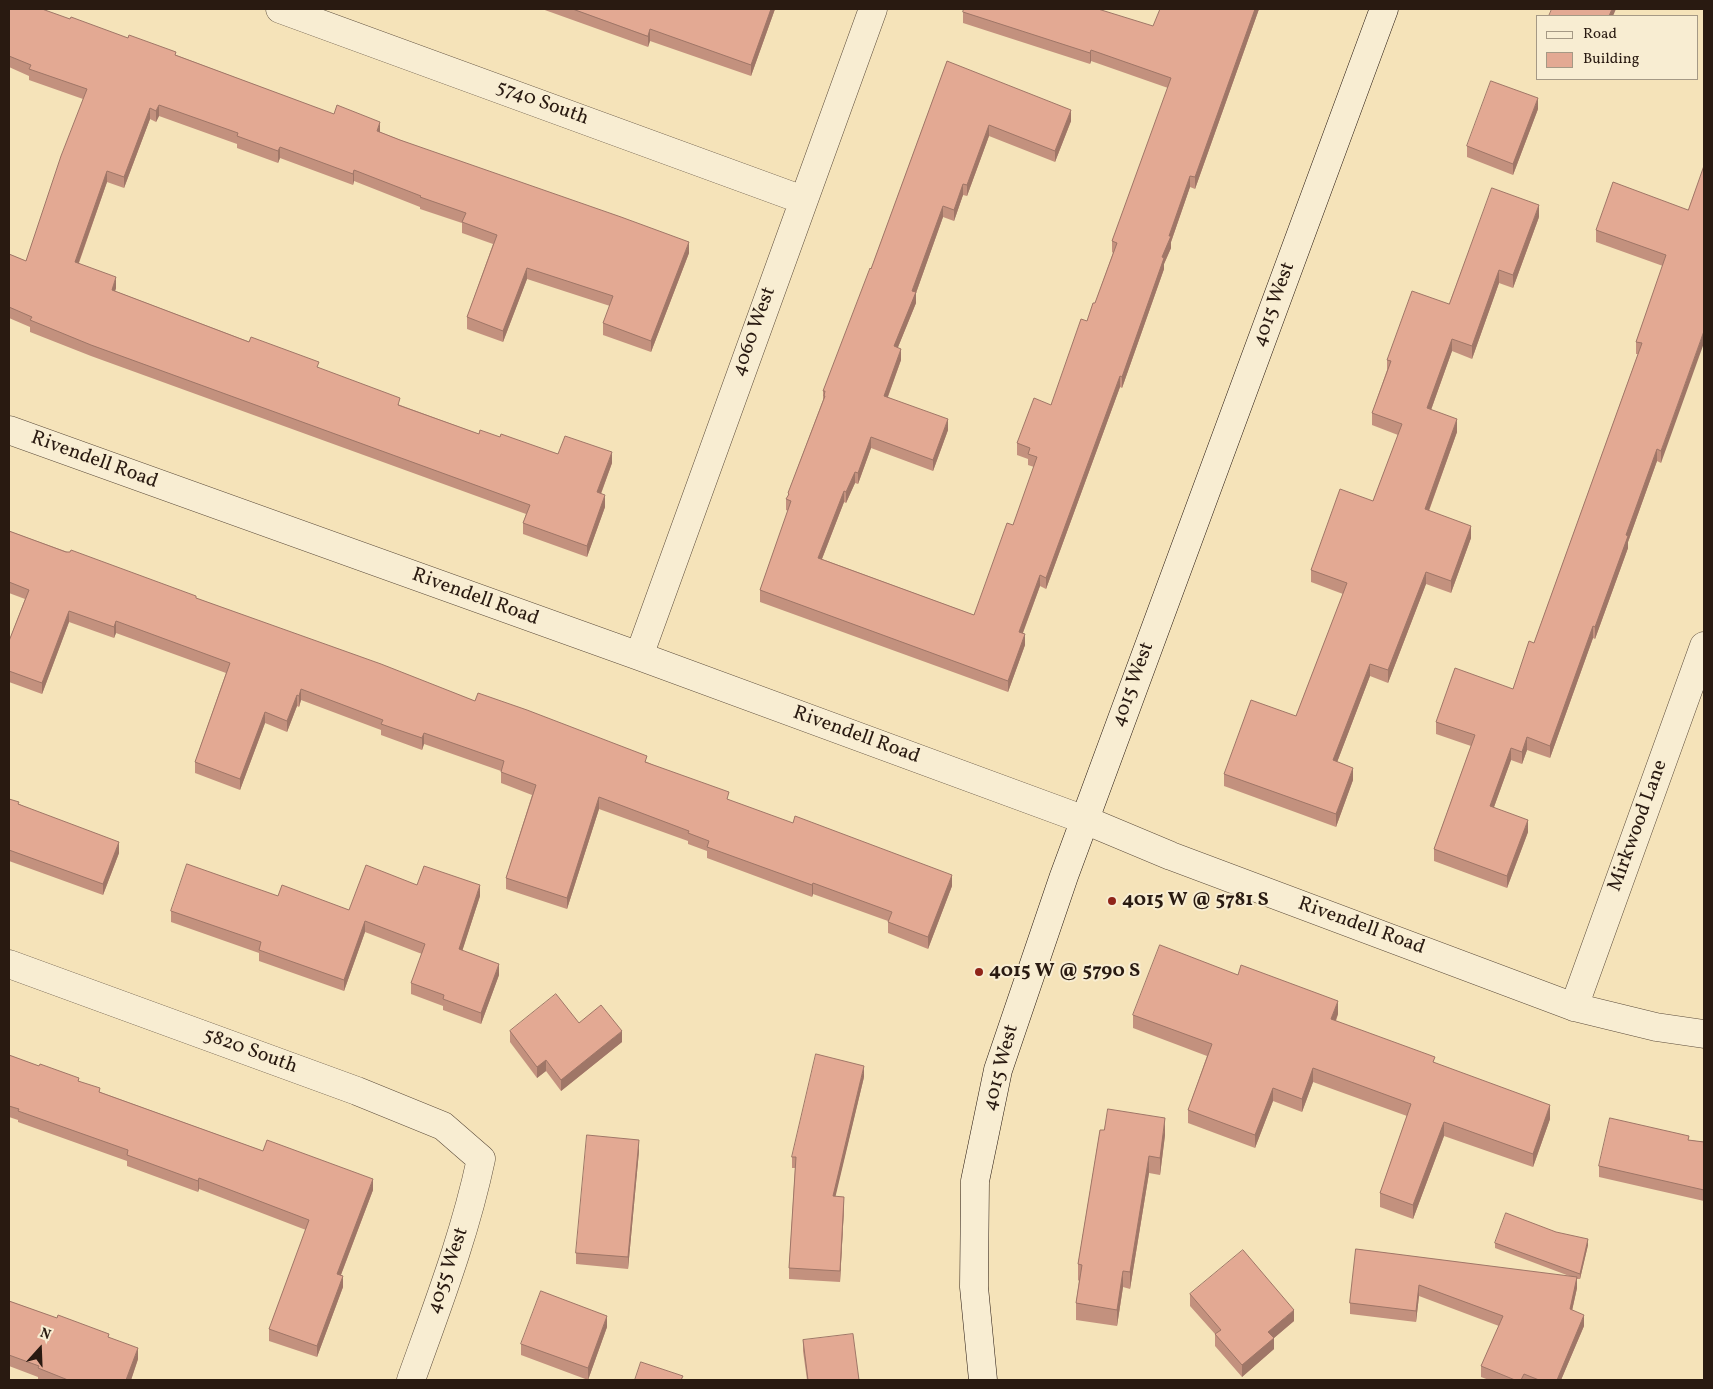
<!DOCTYPE html>
<style>
body{margin:0}
#map{position:relative;width:1713px;height:1389px;overflow:hidden;background:#f5e3b9;font-family:Vollkorn,serif}
canvas{display:block}
.frame{position:absolute;inset:0;border:10px solid #291a11;pointer-events:none}
.legend{position:absolute;left:1536px;top:15px;width:162px;height:65px;box-sizing:border-box;background:#f8edd2;border:1px solid #a59985;margin:0;padding:6px 9px;list-style:none;font-size:15px;color:#291a11}
.legend li{display:flex;align-items:center;gap:10px;height:25px}
.legend b{width:25px;border:1px solid #a59985}
.north{position:absolute;left:15px;top:1324px;width:50px;height:50px;-webkit-text-stroke:4px #f8edd2;paint-order:stroke;rotate:20deg;font-size:14px;font-weight:700;line-height:20px;text-align:center;color:#291a11}
.north::after{content:'';display:block;margin:auto;width:18px;height:22px;background:#291a11;clip-path:polygon(50% 0,100% 100%,50% 72%,0 100%)}
</style>
<div id="map">
<canvas width="1713" height="1389"></canvas>
<div class="frame"></div>
<ul class="legend">
<li><b style="height:6px;background:#f8edd2"></b>Road</li>
<li><b style="height:14px;background:#e3a993"></b>Building</li>
</ul>
<div class="north">N</div>
</div>
<script>
const ctx = document.querySelector('canvas').getContext('2d');
ctx.lineJoin = 'round';
function strokePath(path, color, width, dash) { ctx.strokeStyle = color; ctx.lineWidth = width; ctx.lineCap = dash ? 'butt' : 'round'; ctx.setLineDash(dash || []); ctx.stroke(path); }
function fill(path, color) { ctx.fillStyle = color; ctx.fill(path, 'evenodd'); }
function write(font, color, halo, rows, align = 'center') {
  ctx.font = font + ' Vollkorn,serif'; ctx.lineWidth = 4; ctx.setLineDash([]); ctx.textBaseline = 'middle'; ctx.strokeStyle = halo; ctx.fillStyle = color; for (const [text, x, y, turn = 0] of rows) {
    ctx.save(); ctx.translate(x, y); ctx.rotate((+turn || 0) * Math.PI / 180); ctx.textAlign = isNaN(turn) ? turn : align; if (halo) ctx.strokeText(text, 0, 0); ctx.fillText(text, 0, 0); ctx.restore();
  }
}
const street = new Path2D(`
 M 280,9 L 803,200
 M 9,430 L 639,656 L 1085,820 L 1171,856 L 1574,1007 L 1656,1027 L 1704,1034
 M 639,656 L 873,9
 M 9,964 L 357,1091 L 443,1126 L 481,1159 C 465,1235 437,1307 411,1380
 M 1574,1007 L 1704,646`);
const secondary = new Path2D(`
 M 983,1380 L 974,1287 L 975,1181 L 998,1070 L 1064,876 L 1384,9`);
strokePath(street, '#5c4c3b', 29);
strokePath(secondary, '#291a11', 29);
strokePath(street, '#f8edd2', 28);
strokePath(secondary, '#f8edd2', 28);
fill(new Path2D(`
 M 9,9 L 70,19 L 176,55 L 380,132 L 689,253 L 651,352 L 603,335 L 603,323 L 610,306 L 527,279 L 503,342 L 467,329 L 467,317 L 493,244 L 462,233 L 462,223 L 420,209 L 420,207 L 354,181 L 353,185 L 280,158 L 278,163 L 237,148 L 237,144 L 159,116 L 156,122 L 150,119 L 124,188 L 107,182 L 79,263 L 116,288 L 115,291 L 319,368 L 400,405 L 479,434 L 500,437 L 558,454 L 612,463 L 601,494 L 605,507 L 587,557 L 523,534 L 523,523 L 526,514 L 91,356 L 30,332 L 30,327 L 9,318 L 9,254 L 26,261 L 83,99 L 29,80 L 29,76 L 9,67 Z
 M 542,9 L 775,9 L 751,76 L 650,41 L 648,47 Z
 M 1259,9 L 1195,189 L 1190,187 L 1171,242 L 1171,248 L 1164,264 L 1164,269 L 1122,388 L 1120,387 L 1046,589 L 1040,586 L 1023,633 L 1025,645 L 1008,692 L 760,602 L 760,590 L 788,511 L 786,510 L 786,499 L 788,497 L 788,493 L 823,400 L 823,391 L 871,269 L 947,61 L 1071,121 L 1055,162 L 989,136 L 967,196 L 963,195 L 954,221 L 943,217 L 916,293 L 916,303 L 898,347 L 901,360 L 888,397 L 948,430 L 933,471 L 871,448 L 858,484 L 855,483 L 846,503 L 844,502 L 822,559 L 974,615 L 1013,525 L 1034,467 L 1028,465 L 1028,459 L 1017,455 L 1017,443 L 1051,405 L 1095,303 L 1113,253 L 1112,252 L 1112,241 L 1168,88 L 1091,61 L 1090,64 L 963,23 L 963,12 L 1153,26 Z
 M 1538,109 L 1513,175 L 1467,157 L 1467,146 Z
 M 1688,210 L 1661,463 L 1657,461 L 1628,542 L 1628,548 L 1595,639 L 1593,638 L 1550,758 L 1527,750 L 1522,764 L 1511,760 L 1494,807 L 1528,832 L 1507,888 L 1434,861 L 1434,849 L 1471,746 L 1436,734 L 1436,722 L 1513,689 L 1534,643 L 1638,354 L 1636,354 L 1636,342 L 1663,266 L 1596,242 L 1596,230 Z
 M 1539,217 L 1513,288 L 1499,283 L 1472,359 L 1452,351 L 1431,410 L 1457,432 L 1429,511 L 1471,538 L 1451,593 L 1426,584 L 1388,683 L 1370,676 L 1337,762 L 1353,780 L 1336,827 L 1224,786 L 1224,774 L 1296,716 L 1343,594 L 1311,582 L 1311,570 L 1373,501 L 1398,435 L 1372,425 L 1372,413 L 1387,370 L 1387,360 L 1449,304 Z
 M 9,531 L 196,598 L 475,701 L 647,762 L 729,800 L 952,886 L 928,949 L 888,933 L 888,921 L 813,894 L 812,897 L 707,858 L 707,851 L 688,844 L 688,841 L 599,809 L 567,909 L 506,889 L 506,878 L 532,795 L 501,783 L 501,771 L 424,744 L 422,750 L 381,735 L 381,730 L 301,700 L 299,707 L 297,706 L 287,732 L 265,723 L 240,790 L 195,773 L 195,762 L 226,673 L 116,633 L 114,638 L 69,622 L 42,694 L 9,682 L 9,641 L 25,599 L 9,593 Z
 M 9,799 L 119,853 L 103,895 L 9,861 Z
 M 417,885 L 480,896 L 462,951 L 499,975 L 481,1024 L 443,1010 L 443,1006 L 411,994 L 411,983 L 422,954 L 365,932 L 344,991 L 259,961 L 259,953 L 171,922 L 171,911 L 278,896 L 349,910 Z
 M 1338,1014 L 1336,1021 L 1435,1063 L 1550,1119 L 1533,1167 L 1444,1136 L 1413,1219 L 1380,1207 L 1380,1193 L 1407,1116 L 1313,1082 L 1302,1112 L 1273,1101 L 1255,1148 L 1188,1123 L 1188,1110 L 1207,1056 L 1133,1028 L 1133,1015 Z
 M 579,1023 L 622,1042 L 561,1091 L 546,1071 L 537,1078 L 510,1042 L 510,1031 Z
 M 9,1055 L 79,1081 L 100,1092 L 263,1151 L 373,1190 L 341,1275 L 343,1287 L 317,1357 L 269,1341 L 269,1329 L 306,1230 L 199,1189 L 198,1192 L 127,1166 L 127,1161 L 18,1122 L 18,1120 L 9,1117 Z
 M 864,1077 L 835,1196 L 844,1208 L 840,1282 L 789,1279 L 789,1268 L 795,1168 L 792,1168 L 792,1157 Z
 M 1100,1130 L 1165,1135 L 1160,1175 L 1149,1173 L 1130,1289 L 1123,1287 L 1117,1326 L 1076,1320 L 1076,1303 L 1079,1281 L 1078,1280 L 1078,1264 Z
 M 1689,1140 L 1704,1142 L 1704,1201 L 1599,1177 L 1599,1166 Z
 M 639,1151 L 628,1269 L 576,1264 L 576,1253 Z
 M 1495,1243 L 1588,1245 L 1580,1279 L 1577,1279 L 1577,1288 L 1572,1310 L 1584,1326 L 1561,1380 L 1489,1380 L 1481,1377 L 1481,1366 L 1499,1326 L 1419,1296 L 1416,1322 L 1350,1314 L 1350,1303 L 1356,1249 L 1572,1277 L 1495,1248 Z
 M 1190,1294 L 1294,1321 L 1274,1338 L 1274,1349 L 1242,1377 L 1215,1346 L 1215,1334 L 1190,1306 Z
 M 9,1301 L 109,1337 L 138,1359 L 131,1380 L 38,1380 L 38,1377 L 9,1366 Z
 M 607,1327 L 588,1380 L 521,1355 L 521,1344 Z
 M 803,1340 L 859,1380 L 807,1380 L 803,1351 Z`), '#c3917e');
fill(new Path2D(`
 M 771,9 L 775,9 L 751,76 L 751,65 Z
 M 1255,9 L 1259,9 L 1195,189 L 1195,177 Z
 M 1612,9 L 1616,9 L 1613,16 L 1609,16 Z
 M 650,29 L 650,41 L 648,47 L 648,36 Z
 M 1091,50 L 1091,61 L 1090,64 L 1090,53 Z
 M 1538,98 L 1538,109 L 1513,175 L 1513,164 Z
 M 159,105 L 159,116 L 156,122 L 156,111 Z
 M 150,108 L 150,119 L 124,188 L 124,177 Z
 M 1071,110 L 1071,121 L 1055,162 L 1055,151 Z
 M 380,122 L 380,133 L 377,131 Z
 M 989,125 L 989,136 L 967,196 L 967,185 Z
 M 280,147 L 280,158 L 278,163 L 278,151 Z
 M 354,170 L 354,181 L 353,185 L 353,174 Z
 M 107,171 L 107,182 L 75,273 L 75,262 Z
 M 1190,176 L 1190,187 L 1171,242 L 1171,248 L 1164,264 L 1164,269 L 1122,388 L 1122,377 L 1169,236 Z
 M 963,184 L 963,195 L 954,221 L 954,210 Z
 M 1539,205 L 1539,217 L 1513,288 L 1513,275 Z
 M 943,206 L 943,217 L 916,293 L 916,303 L 894,357 L 894,346 L 912,291 Z
 M 689,242 L 689,253 L 651,352 L 651,341 Z
 M 527,268 L 527,279 L 503,342 L 503,331 Z
 M 1499,270 L 1499,283 L 1472,359 L 1472,346 Z
 M 116,277 L 116,288 L 112,301 L 112,290 Z
 M 1704,331 L 1704,343 L 1661,463 L 1661,451 Z
 M 1452,339 L 1452,351 L 1427,421 L 1427,408 Z
 M 901,349 L 901,360 L 884,407 L 884,396 Z
 M 1120,376 L 1120,387 L 1046,589 L 1046,578 Z
 M 948,419 L 948,430 L 933,471 L 933,460 Z
 M 1457,419 L 1457,432 L 1425,521 L 1425,509 Z
 M 871,437 L 871,448 L 858,484 L 858,473 Z
 M 1657,449 L 1657,461 L 1628,542 L 1628,548 L 1595,639 L 1595,627 L 1626,535 Z
 M 612,452 L 612,463 L 597,504 L 597,492 Z
 M 855,472 L 855,483 L 846,503 L 846,492 Z
 M 844,491 L 844,502 L 818,569 L 818,558 Z
 M 605,495 L 605,507 L 587,557 L 587,546 Z
 M 1471,526 L 1471,538 L 1451,593 L 1451,581 Z
 M 1426,572 L 1426,584 L 1388,683 L 1388,670 Z
 M 1040,575 L 1040,586 L 1019,643 L 1019,632 Z
 M 69,611 L 69,622 L 42,694 L 42,683 Z
 M 116,621 L 116,633 L 114,638 L 114,627 Z
 M 1593,626 L 1593,638 L 1550,758 L 1550,746 Z
 M 1025,634 L 1025,645 L 1008,692 L 1008,681 Z
 M 1370,664 L 1370,676 L 1333,773 L 1333,760 Z
 M 301,689 L 301,700 L 299,707 L 299,696 Z
 M 297,695 L 297,706 L 287,732 L 287,721 Z
 M 265,712 L 265,723 L 240,790 L 240,779 Z
 M 424,733 L 424,744 L 422,750 L 422,738 Z
 M 1527,737 L 1527,750 L 1522,764 L 1522,752 Z
 M 1511,748 L 1511,760 L 1490,818 L 1490,806 Z
 M 1353,768 L 1353,780 L 1336,827 L 1336,814 Z
 M 599,797 L 599,809 L 567,909 L 567,898 Z
 M 1528,820 L 1528,832 L 1507,888 L 1507,876 Z
 M 119,842 L 119,853 L 103,895 L 103,884 Z
 M 952,875 L 952,886 L 928,949 L 928,937 Z
 M 813,883 L 813,894 L 812,897 L 812,885 Z
 M 480,885 L 480,896 L 459,961 L 459,949 Z
 M 365,921 L 365,932 L 344,991 L 344,980 Z
 M 499,964 L 499,975 L 481,1024 L 481,1013 Z
 M 1338,1001 L 1338,1014 L 1331,1032 L 1331,1019 Z
 M 622,1031 L 622,1042 L 561,1091 L 561,1080 Z
 M 546,1060 L 546,1071 L 537,1078 L 537,1067 Z
 M 864,1066 L 864,1077 L 833,1207 L 833,1196 Z
 M 1313,1068 L 1313,1082 L 1302,1112 L 1302,1099 Z
 M 1273,1088 L 1273,1101 L 1255,1148 L 1255,1135 Z
 M 1550,1105 L 1550,1119 L 1533,1167 L 1533,1154 Z
 M 1165,1118 L 1165,1135 L 1160,1175 L 1160,1158 Z
 M 1444,1122 L 1444,1136 L 1413,1219 L 1413,1205 Z
 M 639,1140 L 639,1151 L 628,1269 L 628,1257 Z
 M 1149,1156 L 1149,1173 L 1130,1289 L 1130,1272 Z
 M 199,1178 L 199,1189 L 198,1192 L 198,1181 Z
 M 373,1179 L 373,1190 L 337,1285 L 337,1274 Z
 M 844,1197 L 844,1208 L 840,1282 L 840,1271 Z
 M 1588,1239 L 1588,1245 L 1580,1279 L 1580,1274 Z
 M 1123,1271 L 1123,1287 L 1117,1326 L 1117,1310 Z
 M 343,1276 L 343,1287 L 317,1357 L 317,1346 Z
 M 1577,1277 L 1577,1288 L 1570,1320 L 1570,1309 Z
 M 1419,1285 L 1419,1296 L 1416,1322 L 1416,1311 Z
 M 1294,1310 L 1294,1321 L 1274,1338 L 1274,1349 L 1242,1377 L 1242,1365 L 1268,1332 Z
 M 1584,1315 L 1584,1326 L 1561,1380 L 1557,1380 Z
 M 607,1316 L 607,1327 L 588,1380 L 588,1368 Z
 M 138,1348 L 138,1359 L 131,1380 L 126,1380 Z`), '#9f7667');
const building = new Path2D(`
 M 9,9 L 42,9 L 70,19 L 71,17 L 128,38 L 129,35 L 176,52 L 175,55 L 334,114 L 337,105 L 380,122 L 377,131 L 400,140 L 621,217 L 689,242 L 651,341 L 603,323 L 613,296 L 527,268 L 503,331 L 467,317 L 497,235 L 462,222 L 466,213 L 420,197 L 421,196 L 354,170 L 353,174 L 280,147 L 278,151 L 237,136 L 238,133 L 159,105 L 156,111 L 150,108 L 124,177 L 107,171 L 75,262 L 116,277 L 112,290 L 249,342 L 251,337 L 319,362 L 317,367 L 400,398 L 398,405 L 479,434 L 480,430 L 500,437 L 501,434 L 558,454 L 565,436 L 612,452 L 597,492 L 605,495 L 587,546 L 523,523 L 530,505 L 91,345 L 30,320 L 32,317 L 9,307 L 9,254 L 26,261 L 61,156 L 87,89 L 29,69 L 31,65 L 9,56 Z
 M 573,9 L 771,9 L 751,65 L 650,29 L 648,36 Z
 M 964,9 L 1098,9 L 1153,26 L 1160,9 L 1255,9 L 1195,177 L 1190,176 L 1169,236 L 1171,236 L 1162,257 L 1164,258 L 1122,377 L 1120,376 L 1046,578 L 1040,575 L 1019,632 L 1025,634 L 1008,681 L 760,590 L 791,501 L 786,499 L 789,494 L 788,493 L 825,396 L 824,396 L 825,391 L 823,391 L 870,268 L 871,269 L 947,61 L 1071,110 L 1055,151 L 989,125 L 967,185 L 963,184 L 954,210 L 943,206 L 912,291 L 916,292 L 894,346 L 901,349 L 884,396 L 948,419 L 933,460 L 871,437 L 858,473 L 855,472 L 846,492 L 844,491 L 818,558 L 974,615 L 1007,523 L 1013,525 L 1037,457 L 1028,454 L 1030,448 L 1017,443 L 1034,398 L 1051,405 L 1081,319 L 1087,321 L 1093,303 L 1095,303 L 1117,243 L 1112,241 L 1171,78 L 1091,50 L 1090,53 L 963,12 Z
 M 1552,9 L 1612,9 L 1609,16 L 1549,16 Z
 M 1491,81 L 1538,98 L 1513,164 L 1467,146 Z
 M 1704,166 L 1704,331 L 1661,451 L 1657,449 L 1626,535 L 1628,536 L 1595,627 L 1593,626 L 1550,746 L 1527,737 L 1522,752 L 1511,748 L 1490,806 L 1528,820 L 1507,876 L 1434,849 L 1475,735 L 1436,722 L 1455,668 L 1513,689 L 1529,641 L 1534,643 L 1642,343 L 1636,342 L 1666,255 L 1596,230 L 1613,182 L 1688,210 Z
 M 1492,188 L 1539,205 L 1513,275 L 1499,270 L 1472,346 L 1452,339 L 1427,408 L 1457,419 L 1425,509 L 1471,526 L 1451,581 L 1426,572 L 1388,670 L 1370,664 L 1333,760 L 1353,768 L 1336,814 L 1224,774 L 1251,700 L 1296,716 L 1347,583 L 1311,570 L 1340,489 L 1373,501 L 1402,424 L 1372,413 L 1391,361 L 1387,360 L 1412,291 L 1449,304 Z
 M 9,531 L 66,552 L 70,552 L 71,550 L 196,596 L 196,598 L 381,664 L 475,701 L 478,693 L 527,710 L 647,756 L 645,762 L 729,792 L 727,799 L 793,823 L 795,816 L 952,875 L 928,937 L 888,922 L 892,912 L 813,883 L 812,885 L 707,847 L 709,841 L 688,833 L 689,831 L 599,797 L 567,898 L 506,878 L 536,785 L 501,772 L 504,761 L 424,733 L 422,738 L 381,724 L 383,720 L 301,689 L 299,696 L 297,695 L 287,721 L 265,712 L 240,779 L 195,762 L 230,663 L 116,621 L 114,627 L 69,611 L 42,683 L 9,671 L 9,641 L 29,590 L 9,582 Z
 M 9,799 L 19,802 L 18,804 L 119,842 L 103,884 L 9,850 Z
 M 187,864 L 278,896 L 282,885 L 349,910 L 366,865 L 417,885 L 424,866 L 480,885 L 459,949 L 499,964 L 481,1013 L 443,999 L 444,995 L 411,983 L 425,944 L 365,921 L 344,980 L 259,950 L 261,942 L 171,911 Z
 M 1160,945 L 1238,975 L 1241,965 L 1338,1001 L 1331,1019 L 1435,1057 L 1433,1062 L 1550,1105 L 1533,1154 L 1444,1122 L 1413,1205 L 1380,1193 L 1411,1104 L 1313,1068 L 1302,1099 L 1273,1088 L 1255,1135 L 1188,1110 L 1212,1044 L 1133,1015 Z
 M 556,994 L 579,1023 L 601,1005 L 622,1031 L 561,1080 L 546,1060 L 537,1067 L 510,1031 Z
 M 816,1054 L 864,1066 L 833,1196 L 844,1197 L 840,1271 L 789,1268 L 796,1157 L 792,1157 Z
 M 9,1055 L 39,1066 L 40,1064 L 79,1078 L 78,1081 L 100,1088 L 99,1092 L 263,1151 L 267,1140 L 373,1179 L 337,1274 L 343,1276 L 317,1346 L 269,1329 L 309,1220 L 199,1178 L 198,1181 L 127,1155 L 128,1150 L 18,1111 L 19,1109 L 9,1106 Z
 M 1108,1109 L 1165,1118 L 1160,1158 L 1149,1156 L 1130,1272 L 1123,1271 L 1117,1310 L 1076,1303 L 1082,1265 L 1078,1264 L 1100,1130 L 1104,1130 Z
 M 1610,1118 L 1689,1136 L 1688,1140 L 1704,1142 L 1704,1190 L 1599,1166 Z
 M 587,1135 L 639,1140 L 628,1257 L 576,1253 Z
 M 1506,1213 L 1556,1232 L 1588,1239 L 1580,1274 L 1495,1243 Z
 M 1356,1249 L 1577,1277 L 1570,1309 L 1584,1315 L 1557,1380 L 1539,1380 L 1524,1374 L 1521,1380 L 1515,1380 L 1481,1366 L 1503,1316 L 1419,1285 L 1416,1311 L 1350,1303 Z
 M 1243,1250 L 1294,1310 L 1268,1332 L 1274,1338 L 1242,1365 L 1215,1334 L 1221,1330 L 1190,1294 Z
 M 541,1291 L 607,1316 L 588,1368 L 521,1344 Z
 M 9,1301 L 57,1318 L 58,1315 L 109,1334 L 108,1337 L 138,1348 L 126,1380 L 68,1380 L 38,1368 L 39,1366 L 9,1355 Z
 M 853,1334 L 859,1380 L 808,1380 L 803,1340 Z
 M 641,1362 L 683,1376 L 681,1380 L 635,1380 Z`);
fill(building, '#e3a993');
strokePath(building, '#9f7667', 1);
for (const [x, y, r, color] of [
 [1112,901,5,"#8f2418"],
 [979,972,5,"#8f2418"]
]) { const dot = new Path2D(); dot.arc(x, y, r, 0, 2 * Math.PI); ctx.fillStyle = color; ctx.fill(dot); strokePath(dot, '#f8edd2', 2); }
write('20px', '#291a11', '#f8edd2', [
 ["5740 South",542,104,20],
 ["4015 West",1275,305,-70],
 ["4060 West",755,332,-70],
 ["Rivendell Road",94,461,20],
 ["Rivendell Road",475,598,20],
 ["4015 West",1134,685,-70],
 ["Rivendell Road",856,736,20],
 ["Mirkwood Lane",1639,826,-70],
 ["Rivendell Road",1361,927,20],
 ["5820 South",250,1052,20],
 ["4015 West",1002,1068,-75],
 ["4055 West",449,1271,-71]
]);
write('bold 20px', '#291a11', '#f8edd2', [
 ["4015 W @ 5781 S",1122,901],
 ["4015 W @ 5790 S",989,972]
], 'left');
</script>
